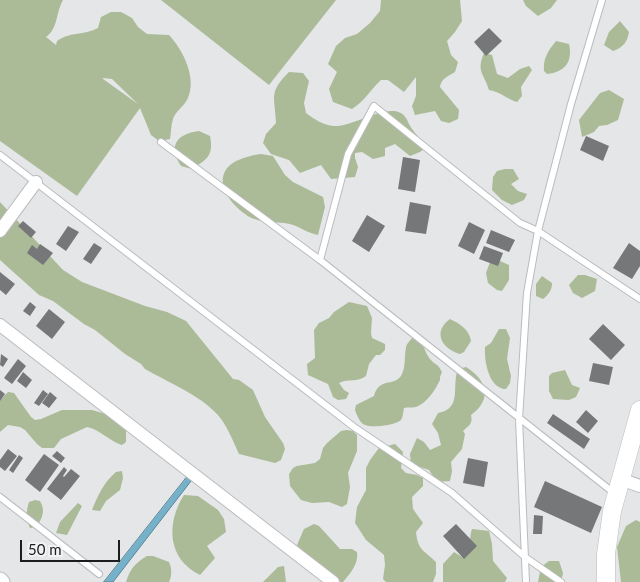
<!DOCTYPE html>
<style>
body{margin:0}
#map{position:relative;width:640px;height:582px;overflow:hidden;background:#e4e6e8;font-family:Lato,sans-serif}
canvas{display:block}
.scale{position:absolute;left:20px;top:540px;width:100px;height:22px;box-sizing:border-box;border:2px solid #1c1d1e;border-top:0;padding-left:6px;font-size:15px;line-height:18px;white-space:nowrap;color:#1c1d1e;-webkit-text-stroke:4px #f1f3f5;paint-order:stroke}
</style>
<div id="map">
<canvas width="640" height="582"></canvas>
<div class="scale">50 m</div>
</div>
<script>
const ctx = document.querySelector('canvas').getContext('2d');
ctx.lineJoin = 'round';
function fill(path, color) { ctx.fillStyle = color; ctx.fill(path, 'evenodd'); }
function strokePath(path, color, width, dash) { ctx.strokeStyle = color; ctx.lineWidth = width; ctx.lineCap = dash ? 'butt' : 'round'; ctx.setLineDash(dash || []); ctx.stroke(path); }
fill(new Path2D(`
 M 0,0 L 63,0 C 56,12 58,29 46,37 L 56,45 L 57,41 C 71,31 83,36 98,28 L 101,17 L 111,12 L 121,12 L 132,18 L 138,27 L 147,34 L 169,35 C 183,50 198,79 187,100 C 183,107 175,112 173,119 C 171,125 171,133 170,139 L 159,141 L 151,135 L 140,108 L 77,196 L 0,141 ZM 103,78 L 112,79 L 138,104 L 103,79 Z
 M 161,0 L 336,0 L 269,85 Z
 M 381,0 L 460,0 L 462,21 L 455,32 L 447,41 L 451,55 L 458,62 L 455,72 C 448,76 441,79 440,87 L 459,110 L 458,119 L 449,123 L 441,121 L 435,111 L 415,115 L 412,106 L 416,96 L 416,77 L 404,92 L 388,80 L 381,80 C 369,91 366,100 352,109 L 333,102 L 329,89 L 337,72 L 328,64 L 336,46 L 345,38 L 357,34 L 370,23 L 380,11 Z
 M 523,0 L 557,0 L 551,8 L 538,16 L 526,6 Z
 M 620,21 L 629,32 C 627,42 624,47 613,51 L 604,45 L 609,32 Z
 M 556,41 L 569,44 C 573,62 565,72 547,74 L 544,71 C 543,58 548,51 556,41 Z
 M 484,53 L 492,55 L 497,74 L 508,78 L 520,69 L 529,66 L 532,70 L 521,87 L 522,96 L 517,102 C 507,99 499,91 489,90 C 484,73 476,72 484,53 Z
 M 289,72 L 303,73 L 309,81 L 304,103 L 306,113 C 314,119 323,125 334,126 C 353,127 385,104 401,113 C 408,118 407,122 412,129 C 416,135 422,140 426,147 L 420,152 L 410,156 L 395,144 L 385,148 L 385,156 L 373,159 L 362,152 L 355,153 L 355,158 L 358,167 L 355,177 L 331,179 L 321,165 L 300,173 L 289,160 L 271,154 L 263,143 L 266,134 L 276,123 C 275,96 268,93 289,72 Z
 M 609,90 L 624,99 L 618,120 L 607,125 L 599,126 L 594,132 L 582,137 L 579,120 L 600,93 Z
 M 199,131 L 210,136 C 214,156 207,159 192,169 L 181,166 C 168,146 176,134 199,131 Z
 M 261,154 L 273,156 L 285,175 L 293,182 L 323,197 L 325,207 L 318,235 C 307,233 301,227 290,224 C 275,221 258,224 245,214 C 231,204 213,182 229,166 C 236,159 252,155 261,154 Z
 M 505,169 L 513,169 L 519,179 L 511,184 L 518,191 L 527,194 L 524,200 L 512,205 L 502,200 L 492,190 L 493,177 L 497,171 Z
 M 0,202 L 63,270 L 82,282 L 145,306 L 167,312 L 186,321 L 233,379 L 239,380 L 253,390 L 265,417 L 283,443 L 285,449 L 281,460 L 275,463 L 239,454 C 233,441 227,425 217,414 C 201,396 166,381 145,369 L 141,364 L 125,354 L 95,330 L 84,324 L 53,301 L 39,295 L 0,260 Z
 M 500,261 L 509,265 L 509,280 L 502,291 L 497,290 L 488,283 L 486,273 L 490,262 Z
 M 578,275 L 585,275 L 597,279 L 595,291 L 582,298 L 573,293 L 569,285 Z
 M 542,276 L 552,283 C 552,290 549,294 543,299 L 536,296 L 536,284 Z
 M 349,302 L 367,306 L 372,318 L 371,333 L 372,338 L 385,344 L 385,350 L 380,355 L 376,355 L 369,364 L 366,376 C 357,383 349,378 339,383 L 344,390 L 349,393 L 346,399 L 338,400 L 333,397 L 328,384 L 308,375 L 307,364 L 315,358 L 314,330 L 319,323 L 329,318 L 334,312 Z
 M 450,319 C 460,324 469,329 471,341 L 464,352 L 460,354 C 442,349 432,332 450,319 Z
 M 499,329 L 506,329 L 510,338 L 507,359 L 511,376 L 510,383 L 506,389 C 489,389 484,361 485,347 L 491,343 Z
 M 412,338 C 428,345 422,350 431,360 C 436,366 437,362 442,372 L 440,377 L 440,380 C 435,390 427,403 416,407 C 412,408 408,407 404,408 C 403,412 403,417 401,420 C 396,425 370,429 363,424 C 359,421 357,415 355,410 L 356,405 L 374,396 C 379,377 393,387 401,376 C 406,368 404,357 406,348 C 406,344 410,341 412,338 Z
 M 466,367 C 487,380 493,399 471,415 C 473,424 469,425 463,431 L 465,434 L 462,449 L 451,462 L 452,471 L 450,481 L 437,482 L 429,470 L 411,464 L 410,454 L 417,438 L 424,442 L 430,450 L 441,445 L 438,433 L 432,424 L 438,413 C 463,408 451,387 458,369 Z
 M 565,370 L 572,385 L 580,388 L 576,397 L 569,400 L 553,399 L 549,391 L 549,376 L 552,373 Z
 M 8,392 L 14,393 L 31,417 L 35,420 L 41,419 L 62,410 L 92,410 L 109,415 L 126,430 L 126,442 L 122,445 C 109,441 99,429 87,427 L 61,439 L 54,448 L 42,448 L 37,444 L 25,430 L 20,427 L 8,425 L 0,432 L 0,400 Z
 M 347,430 L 353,431 L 357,435 L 357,451 L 348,473 L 350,487 L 347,504 L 342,507 L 329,502 L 312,503 L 301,500 L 290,486 L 289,474 L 293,468 L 297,466 L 315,463 L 320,459 L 323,448 L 327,443 L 341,431 Z
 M 395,444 L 403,452 L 401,468 L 406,473 L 417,475 L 423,478 L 423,486 L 412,497 L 413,509 L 423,523 L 416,532 C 418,551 424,550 436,562 L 436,574 L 433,582 L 386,582 L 383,579 L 385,565 L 384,555 L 366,540 L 355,523 L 357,507 L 366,490 L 366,468 L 370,460 L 379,448 Z
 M 122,471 L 123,478 L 120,490 L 106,501 L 100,511 L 92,510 C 98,495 104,482 116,472 Z
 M 184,495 L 198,496 L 218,510 L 224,519 L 226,532 L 207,546 L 215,558 L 200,575 C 167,559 166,523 184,495 Z
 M 35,500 L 40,501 C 46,511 42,519 36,527 L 30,528 C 26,519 26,511 29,502 Z
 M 78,503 L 82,506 L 67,535 L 56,533 L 60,522 Z
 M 636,520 L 640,522 L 640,582 L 621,582 L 617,547 L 626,526 Z
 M 314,524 L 319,526 L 340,549 L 352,549 L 357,552 C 359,563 350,574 343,582 L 332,581 L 299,550 L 297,545 L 304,529 Z
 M 472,529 L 489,531 L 492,544 L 493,561 L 507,578 L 505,582 L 443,582 L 443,564 L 454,552 L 464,558 C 473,547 468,542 472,529 Z
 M 147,556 L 153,556 L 169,562 C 172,569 172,575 169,582 L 126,582 C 130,569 135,563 147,556 Z
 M 549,561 L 559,561 L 563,573 L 561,582 L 538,582 L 541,567 Z
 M 284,566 L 286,582 L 263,582 L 278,567 Z`), '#abba97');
const water = new Path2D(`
 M 187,477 L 191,481 L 113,582 L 104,582 Z`);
fill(water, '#75b2ca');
strokePath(water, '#5a8596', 1);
fill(new Path2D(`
 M 489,28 L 502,41 L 486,56 L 474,42 Z
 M 586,136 L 609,146 L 603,161 L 580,150 Z
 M 403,157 L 420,160 L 415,192 L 398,189 Z
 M 410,202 L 431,206 L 426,234 L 405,231 Z
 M 367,215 L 385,226 L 369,252 L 352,241 Z
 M 23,221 L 36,232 L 31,238 L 18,226 Z
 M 469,222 L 485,230 L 474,254 L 458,246 Z
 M 68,226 L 79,232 L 66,251 L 56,244 Z
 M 491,230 L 515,240 L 509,252 L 486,243 Z
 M 94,243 L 102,248 L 91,264 L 83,259 Z
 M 629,243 L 640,251 L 640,266 L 632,279 L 613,268 Z
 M 40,244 L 53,253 L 43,265 L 27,253 L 32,245 L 37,249 Z
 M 484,246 L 503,253 L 498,266 L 479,259 Z
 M 0,272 L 15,284 L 6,295 L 0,290 Z
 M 30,302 L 36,307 L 30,316 L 23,311 Z
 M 49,309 L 65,322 L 52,339 L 36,326 Z
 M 603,324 L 625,345 L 611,360 L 589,339 Z
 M 1,354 L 8,359 L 3,367 L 0,365 Z
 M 18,359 L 26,366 L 12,384 L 4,378 Z
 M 593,363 L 613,367 L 609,385 L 589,381 Z
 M 23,372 L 32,380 L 26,388 L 17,381 Z
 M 0,390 L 5,394 L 0,401 Z
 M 43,390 L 48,394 L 39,406 L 34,403 Z
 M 50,392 L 57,398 L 49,408 L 42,403 Z
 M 586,410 L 598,421 L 588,433 L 576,422 Z
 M 553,414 L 590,439 L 584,449 L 547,423 Z
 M 8,449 L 17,456 L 5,471 L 0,467 L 0,460 Z
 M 57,451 L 65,458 L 61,463 L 52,456 Z
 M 44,454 L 59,465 L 40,492 L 25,480 Z
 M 19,455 L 23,458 L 13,473 L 9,470 Z
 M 468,458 L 488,462 L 484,487 L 463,483 Z
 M 64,467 L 67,470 L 63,476 L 64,477 L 71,469 L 80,476 L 61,500 L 47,489 Z
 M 545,481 L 602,507 L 591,533 L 534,507 Z
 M 534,515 L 543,516 L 542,534 L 533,534 Z
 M 456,524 L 477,546 L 464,559 L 443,536 Z`), '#757779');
const service = new Path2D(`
 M 161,142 L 320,260 L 614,493
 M 0,155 L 354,427 L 452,493 L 525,557 L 561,582
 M 320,260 L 348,154 L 374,106 L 520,223 L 538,231 L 640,299
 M 0,497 L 99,574
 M 526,582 L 519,419 L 527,293 L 538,231 L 571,104 L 602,0`);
const minor = new Path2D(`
 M 0,231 L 36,182
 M 0,325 L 333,582
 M 620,479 L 640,486`);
const tertiary = new Path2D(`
 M 0,580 L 2,582`);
const secondary = new Path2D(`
 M 606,582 L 606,554 L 612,511 L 640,410`);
strokePath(service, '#babcbe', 8);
strokePath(minor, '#babcbe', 14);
strokePath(tertiary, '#babcbe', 17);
strokePath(secondary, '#babcbe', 19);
strokePath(service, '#fff', 6);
strokePath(minor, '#fff', 12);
strokePath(tertiary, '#fff', 15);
strokePath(secondary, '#fff', 18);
</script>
